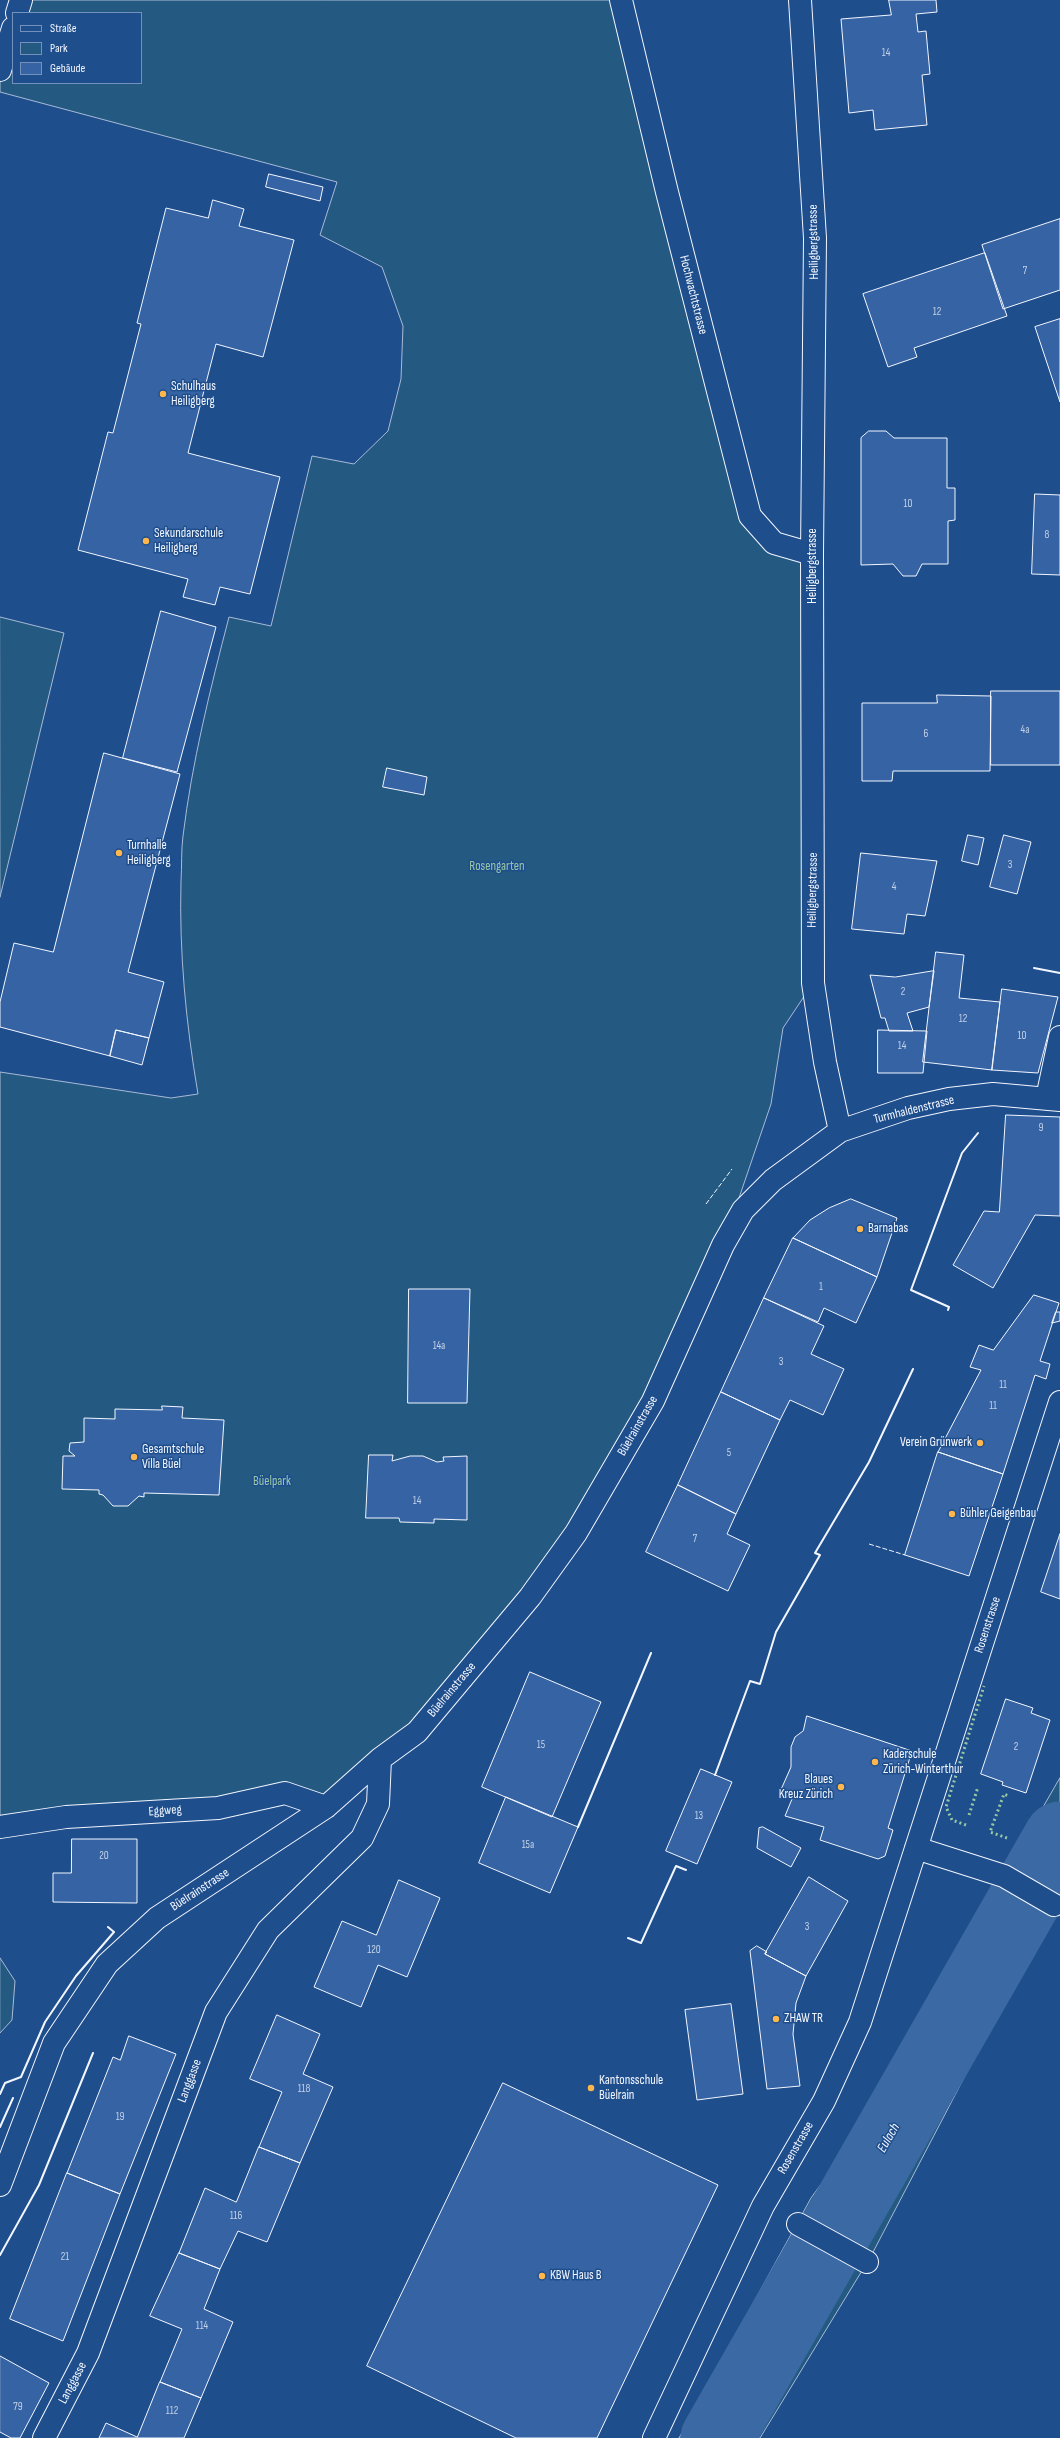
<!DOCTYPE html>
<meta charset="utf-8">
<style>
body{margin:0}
#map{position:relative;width:1060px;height:2438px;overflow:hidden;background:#1f4e8c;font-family:"Sofia Sans Condensed",sans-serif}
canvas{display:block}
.legend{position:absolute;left:12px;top:12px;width:130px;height:72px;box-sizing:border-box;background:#1f4e8c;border:1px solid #7391ba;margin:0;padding:5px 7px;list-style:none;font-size:12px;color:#f2f6ff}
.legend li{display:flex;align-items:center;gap:8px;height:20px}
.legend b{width:20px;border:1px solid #7391ba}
</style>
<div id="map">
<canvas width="1060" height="2438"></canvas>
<ul class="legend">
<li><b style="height:5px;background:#1f4e8c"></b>Straße</li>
<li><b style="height:11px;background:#245a82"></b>Park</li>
<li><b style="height:11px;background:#3563a3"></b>Gebäude</li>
</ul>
</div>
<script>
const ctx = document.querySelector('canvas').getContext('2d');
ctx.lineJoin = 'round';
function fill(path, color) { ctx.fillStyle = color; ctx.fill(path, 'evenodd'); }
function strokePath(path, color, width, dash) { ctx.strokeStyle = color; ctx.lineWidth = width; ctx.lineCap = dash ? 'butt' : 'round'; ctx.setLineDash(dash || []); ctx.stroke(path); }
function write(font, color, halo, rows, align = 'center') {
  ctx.font = font + ' "Sofia Sans Condensed",sans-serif'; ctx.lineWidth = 3; ctx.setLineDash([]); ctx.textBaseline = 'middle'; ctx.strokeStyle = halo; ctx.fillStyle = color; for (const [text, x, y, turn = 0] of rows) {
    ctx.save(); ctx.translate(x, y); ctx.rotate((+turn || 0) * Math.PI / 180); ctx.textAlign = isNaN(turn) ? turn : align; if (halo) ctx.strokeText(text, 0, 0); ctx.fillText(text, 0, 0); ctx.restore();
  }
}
const green = new Path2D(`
 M 21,0 L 621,0 L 750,516 L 812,554 L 813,983 L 783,1028 L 771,1104 L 723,1245 L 576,1533 L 417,1732 L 326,1807 L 285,1793 L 0,1827 L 0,1072 L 171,1098 L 198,1094 C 186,1024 179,952 181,881 C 182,866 181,851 183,836 C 192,762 210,690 229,617 L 271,626 L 312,456 L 354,464 L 388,431 L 401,379 L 403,326 L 382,267 L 320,235 L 337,182 L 0,92 L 0,70 L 13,28 L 13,83 L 141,83 L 141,13 L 17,13 Z
 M 0,617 L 64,633 L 0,897 Z
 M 1060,1778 L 1060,1894 L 871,2256 L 760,2438 L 679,2438 L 811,2198 L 845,2151 Z
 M 0,1958 L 15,1981 L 12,2020 L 0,2033 Z`);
fill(green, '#245a82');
strokePath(green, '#a8bbd7', 1);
strokePath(new Path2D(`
 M 717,2438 L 1060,1838`), '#3b69a3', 73);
const building = new Path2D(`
 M 889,0 L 936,0 L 937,12 L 916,14 L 918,32 L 926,31 L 930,74 L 922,75 L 927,125 L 875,130 L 873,110 L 849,113 L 841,19 L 891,15 Z
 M 269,174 L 323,187 L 320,201 L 266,187 Z
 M 213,200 L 244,209 L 239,226 L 294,240 L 263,357 L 216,344 L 188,453 L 280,477 L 250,594 L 220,587 L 215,605 L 183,597 L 188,579 L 78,550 L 108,432 L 113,433 L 141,324 L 137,323 L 166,208 L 208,218 Z
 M 1060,219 L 1060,290 L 1003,309 L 982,245 Z
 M 985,253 L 1007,316 L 914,348 L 917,357 L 888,367 L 863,294 Z
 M 1060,319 L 1060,402 L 1035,327 Z
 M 869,431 L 886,431 L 894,438 L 947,438 L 947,488 L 955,488 L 955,520 L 948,521 L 948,564 L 922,564 L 916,576 L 903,576 L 893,564 L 861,565 L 861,438 Z
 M 1035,494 L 1060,495 L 1060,575 L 1032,574 Z
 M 161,611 L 216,627 L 177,772 L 123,758 Z
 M 991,691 L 1060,691 L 1060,765 L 991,765 Z
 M 937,695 L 991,696 L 990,771 L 893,771 L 892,781 L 862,781 L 862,703 L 937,703 Z
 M 104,753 L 180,774 L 128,972 L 164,982 L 149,1038 L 116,1030 L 110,1056 L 0,1027 L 0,1002 L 14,943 L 53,952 Z
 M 387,768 L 427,777 L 424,795 L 383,787 Z
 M 968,835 L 984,838 L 978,865 L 962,861 Z
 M 1004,835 L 1031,842 L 1017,894 L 990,887 Z
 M 861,853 L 937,861 L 925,916 L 907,914 L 904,934 L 852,929 Z
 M 936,952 L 964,955 L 959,998 L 1000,1002 L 992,1070 L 923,1062 Z
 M 934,971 L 929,1007 L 907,1013 L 913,1031 L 889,1031 L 885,1018 L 881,1018 L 870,975 L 895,977 Z
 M 1002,989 L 1058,997 L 1038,1073 L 992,1070 Z
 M 116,1030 L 149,1038 L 142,1065 L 110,1056 Z
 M 878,1030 L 927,1031 L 923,1073 L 878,1073 Z
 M 1006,1115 L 1060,1117 L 1060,1216 L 1035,1215 L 993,1288 L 953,1265 L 984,1211 L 999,1212 Z
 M 851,1199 L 897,1218 L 877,1277 L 793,1238 L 810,1220 L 829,1208 Z
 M 793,1238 L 877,1277 L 856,1323 L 824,1308 L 818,1322 L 764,1298 Z
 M 409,1289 L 470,1289 L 467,1403 L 408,1403 Z
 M 1034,1295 L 1059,1303 L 1040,1361 L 1050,1364 L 1046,1379 L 1035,1375 L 1003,1474 L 938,1452 L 981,1370 L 970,1367 L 979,1345 L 993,1350 Z
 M 764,1298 L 824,1326 L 811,1354 L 844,1369 L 823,1415 L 790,1400 L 780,1420 L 721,1392 Z
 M 1056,1312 L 1060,1312 L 1060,1321 L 1052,1323 Z
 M 721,1392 L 780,1420 L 736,1514 L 678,1485 Z
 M 162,1406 L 183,1407 L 182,1418 L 224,1420 L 219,1495 L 144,1493 L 144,1497 L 139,1496 L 128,1506 L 113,1506 L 103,1495 L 99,1494 L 99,1490 L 62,1489 L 63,1456 L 75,1456 L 69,1451 L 70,1443 L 84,1442 L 84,1418 L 115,1419 L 115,1409 L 162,1410 Z
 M 938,1452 L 1003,1474 L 969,1576 L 905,1555 Z
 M 369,1455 L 393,1455 L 392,1461 L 410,1456 L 423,1456 L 437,1462 L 444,1461 L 443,1457 L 467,1456 L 467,1520 L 434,1519 L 434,1523 L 400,1522 L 399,1518 L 366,1518 Z
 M 678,1485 L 736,1514 L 727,1534 L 750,1545 L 728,1591 L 646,1552 Z
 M 1060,1534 L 1060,1599 L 1041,1592 Z
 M 530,1672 L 601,1702 L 552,1817 L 482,1787 Z
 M 1006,1699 L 1033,1708 L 1031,1713 L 1050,1720 L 1026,1793 L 1002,1785 L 1003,1782 L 981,1774 Z
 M 807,1716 L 912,1751 L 888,1828 L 893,1830 L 885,1856 L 878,1859 L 820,1840 L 824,1827 L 785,1816 L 792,1799 L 779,1794 L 791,1767 L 791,1747 L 795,1737 L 803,1731 Z
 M 701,1769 L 732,1782 L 697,1864 L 666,1851 Z
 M 506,1797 L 578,1827 L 550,1893 L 479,1863 Z
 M 763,1827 L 801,1848 L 791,1867 L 757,1848 L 759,1828 Z
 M 72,1839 L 137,1839 L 137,1903 L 53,1902 L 53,1873 L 71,1873 Z
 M 809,1877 L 848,1901 L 806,1976 L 765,1954 Z
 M 399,1880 L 440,1898 L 407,1977 L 378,1965 L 361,2007 L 314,1987 L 342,1921 L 376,1935 Z
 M 757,1946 L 767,1952 L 765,1954 L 806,1976 L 796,2003 L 793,2034 L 800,2086 L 767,2089 L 750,1951 Z
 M 731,2004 L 743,2094 L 697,2100 L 685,2010 Z
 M 277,2015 L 320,2034 L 303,2074 L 333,2087 L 300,2163 L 259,2147 L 282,2092 L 250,2079 Z
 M 129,2036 L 176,2054 L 120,2194 L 67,2173 L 113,2057 L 120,2060 Z
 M 503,2083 L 718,2185 L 597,2438 L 516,2438 L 367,2366 Z
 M 259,2147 L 300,2163 L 267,2242 L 238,2231 L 220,2269 L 179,2253 L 205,2188 L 236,2202 Z
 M 67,2173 L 120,2194 L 63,2341 L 10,2319 Z
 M 179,2253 L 220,2269 L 204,2309 L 233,2322 L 201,2398 L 160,2382 L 182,2329 L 150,2316 Z
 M 0,2356 L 49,2383 L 20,2438 L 11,2438 L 0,2432 Z
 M 160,2382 L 201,2398 L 184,2438 L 99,2438 L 106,2423 L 137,2437 Z`);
fill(building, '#3563a3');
strokePath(building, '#f2f6ff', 1);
const minor = new Path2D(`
 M 621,0 L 667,192 L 750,516 L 774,543 L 812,554
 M 800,0 L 815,238 L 812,554 L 813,983 L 825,1062 L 840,1131
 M 17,13 L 21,0
 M 0,70 L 13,28
 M 1047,1098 L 1060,1037
 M 0,1827 L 66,1817 L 218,1808 L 285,1793 L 326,1807
 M 916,1848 L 1004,1876 L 1054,1905
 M 0,2185 L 54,2043 L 107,1964 L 157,1918 L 326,1807 L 380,1759 L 417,1732 L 530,1597 L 576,1533 L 653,1401 L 723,1245 L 743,1210 L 773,1180 L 840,1131 L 908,1108 L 949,1099 L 993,1094 L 1060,1100
 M 798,2224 L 867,2262
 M 44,2438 L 88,2353 L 216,2012 L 268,1930 L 362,1838 L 378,1804 L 380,1759
 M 654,2438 L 763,2206 L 824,2101 L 860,2022 L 1060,1402`);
strokePath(minor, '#f2f6ff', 24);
strokePath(minor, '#1f4e8c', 22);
strokePath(new Path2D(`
 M 969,1815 L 978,1787
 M 966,1825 L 952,1820 L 946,1807 L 984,1686
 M 1007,1838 L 990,1832 L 1004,1794 L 1009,1796`), '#97c8a6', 3, [2, 3]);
strokePath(new Path2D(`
 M 706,1204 L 732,1169
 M 869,1544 L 905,1555`), '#f2f6ff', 1, [5, 2]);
strokePath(new Path2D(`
 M 1034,968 L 1060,973
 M 948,1310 L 949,1307 L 911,1290 L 962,1153 L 978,1133
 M 715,1775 L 750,1681 L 760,1684 L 776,1632 L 820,1555 L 815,1553 L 869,1462 L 913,1369
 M 578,1827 L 651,1653
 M 628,1938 L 641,1943 L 676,1866 L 686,1870
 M 0,2094 L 5,2083 L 21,2077 L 45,2022 L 76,1976 L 114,1932 L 108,1927
 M 0,2127 L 13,2098
 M 0,2255 L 39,2185 L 93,2053`), '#f2f6ff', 2);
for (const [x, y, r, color] of [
 [163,394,4,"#ffb74d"],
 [146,541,4,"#ffb74d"],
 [119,853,4,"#ffb74d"],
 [860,1229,4,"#ffb74d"],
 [980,1443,4,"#ffb74d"],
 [134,1457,4,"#ffb74d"],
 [952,1514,4,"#ffb74d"],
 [875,1762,4,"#ffb74d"],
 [841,1787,4,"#ffb74d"],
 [776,2019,4,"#ffb74d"],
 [591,2088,4,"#ffb74d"],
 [542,2276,4,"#ffb74d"]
]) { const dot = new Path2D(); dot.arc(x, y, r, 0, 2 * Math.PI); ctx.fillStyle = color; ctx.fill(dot); strokePath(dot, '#1f4e8c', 1.5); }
write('11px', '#c3d1e8', null, [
 ["14",886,53],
 ["7",1025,271],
 ["12",937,312],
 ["10",908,504],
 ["8",1047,535],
 ["4a",1025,730],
 ["6",926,734],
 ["3",1010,865],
 ["4",894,887],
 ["2",903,992],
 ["12",963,1019],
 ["10",1022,1036],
 ["14",902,1046],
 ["9",1041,1128],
 ["1",821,1287],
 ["14a",439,1346],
 ["3",781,1362],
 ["11",1003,1385],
 ["11",993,1406],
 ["5",729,1453],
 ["14",417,1501],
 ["7",695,1539],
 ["15",541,1745],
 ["2",1016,1747],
 ["13",699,1816],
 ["15a",528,1845],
 ["20",104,1856],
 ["3",807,1927],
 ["120",374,1950],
 ["118",304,2089],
 ["19",120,2117],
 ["116",236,2216],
 ["21",65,2257],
 ["114",202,2326],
 ["79",18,2407],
 ["112",172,2411]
]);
write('13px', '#f2f6ff', '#1f4e8c', [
 ["Heiligbergstrasse",814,242,-91],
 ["Hochwachtstrasse",693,295,76],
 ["Heiligbergstrasse",813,566,-90],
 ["Heiligbergstrasse",813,890,-89],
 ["Turmhaldenstrasse",914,1110,-14],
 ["Büelrainstrasse",638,1426,-60],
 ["Rosenstrasse",988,1625,-72],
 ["Büelrainstrasse",452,1690,-50],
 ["Eggweg",165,1811,-4],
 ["Büelrainstrasse",200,1890,-33],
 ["Langgasse",190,2081,-69],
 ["Rosenstrasse",796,2148,-60],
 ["Langgasse",73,2383,-62]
]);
write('13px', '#f2f6ff', '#1f4e8c', [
 ["Schulhaus",171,387],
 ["Heiligberg",171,402],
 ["Sekundarschule",154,534],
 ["Heiligberg",154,549],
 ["Turnhalle",127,846],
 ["Heiligberg",127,861],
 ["Barnabas",868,1229],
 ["Verein Grünwerk",972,1443,"right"],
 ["Gesamtschule",142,1450],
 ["Villa Büel",142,1465],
 ["Bühler Geigenbau",960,1514],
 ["Kaderschule",883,1755],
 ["Zürich-Winterthur",883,1770],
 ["Blaues",833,1780,"right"],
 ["Kreuz Zürich",833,1795,"right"],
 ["ZHAW TR",784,2019],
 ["Kantonsschule",599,2081],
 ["Büelrain",599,2096],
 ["KBW Haus B",550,2276]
], 'left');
write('13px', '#97c8a6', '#1f4e8c', [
 ["Rosengarten",497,867],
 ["Büelpark",272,1482]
]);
write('italic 14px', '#f2f6ff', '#1f4e8c', [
 ["Eulach",889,2138,-60]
]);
</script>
